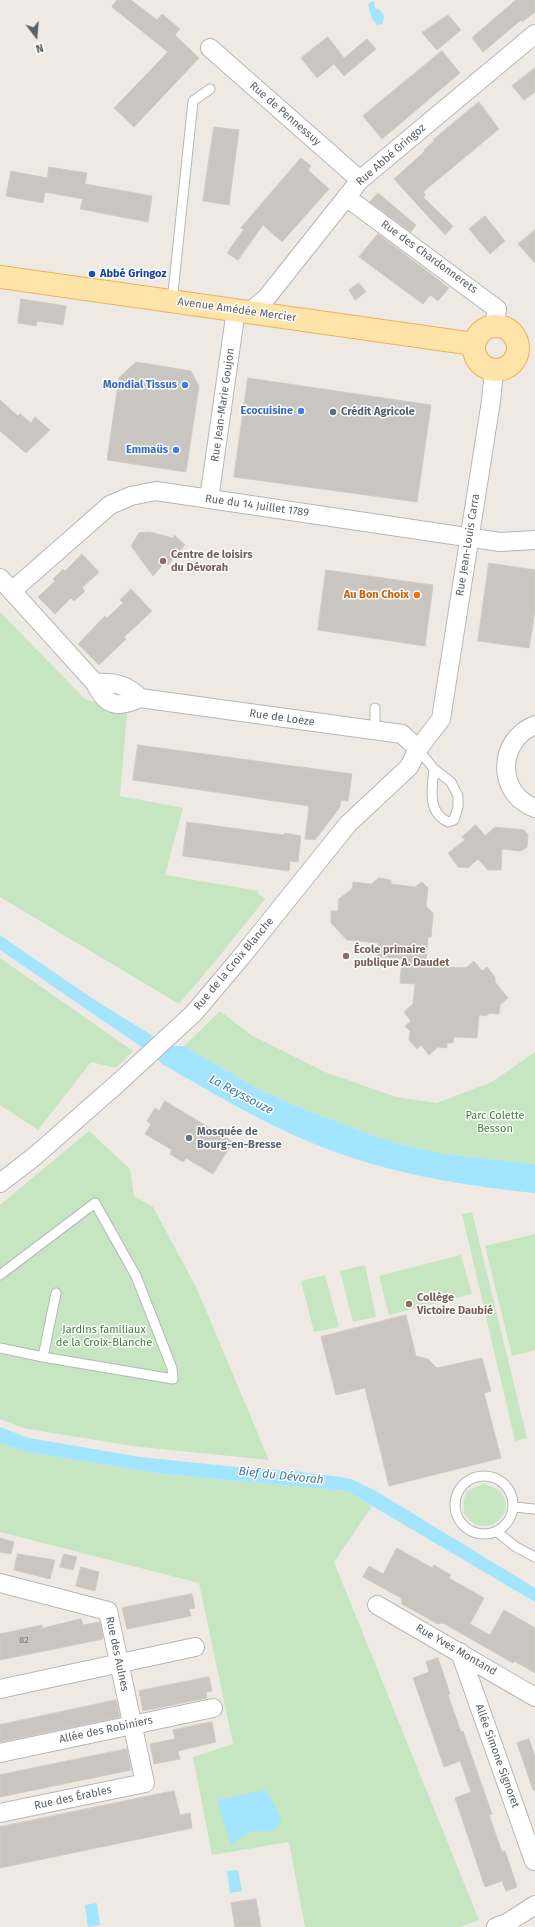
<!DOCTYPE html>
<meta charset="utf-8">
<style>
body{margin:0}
#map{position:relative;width:535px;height:1927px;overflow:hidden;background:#eeeae3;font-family:"Fira Sans",sans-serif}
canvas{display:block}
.north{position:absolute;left:16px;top:16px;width:40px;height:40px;-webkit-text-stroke:3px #fff;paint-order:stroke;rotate:164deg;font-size:11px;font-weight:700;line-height:16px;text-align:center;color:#5b6064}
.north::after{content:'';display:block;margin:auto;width:14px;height:18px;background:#5b6064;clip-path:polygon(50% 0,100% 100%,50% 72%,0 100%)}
</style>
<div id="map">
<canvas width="535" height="1927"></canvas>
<div class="north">N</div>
</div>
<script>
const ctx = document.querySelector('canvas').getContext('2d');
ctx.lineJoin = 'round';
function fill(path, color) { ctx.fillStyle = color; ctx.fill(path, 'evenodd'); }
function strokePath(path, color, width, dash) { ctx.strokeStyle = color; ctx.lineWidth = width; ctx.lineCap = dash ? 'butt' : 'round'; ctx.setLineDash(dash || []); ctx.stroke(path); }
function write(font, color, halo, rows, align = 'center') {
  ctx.font = font + ' "Fira Sans",sans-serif'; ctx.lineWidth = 3; ctx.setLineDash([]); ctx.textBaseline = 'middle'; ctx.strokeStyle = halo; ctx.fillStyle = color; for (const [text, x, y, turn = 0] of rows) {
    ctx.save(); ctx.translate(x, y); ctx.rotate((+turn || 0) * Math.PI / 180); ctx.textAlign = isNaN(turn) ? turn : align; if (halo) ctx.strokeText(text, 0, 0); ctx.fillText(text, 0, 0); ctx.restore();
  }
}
fill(new Path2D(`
 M 0,612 L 85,699 L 127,714 L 120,796 L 183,808 L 165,875 L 259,891 L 257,893 L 265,899 L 217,959 L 179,1004 L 0,897 Z
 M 0,958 L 133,1051 L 116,1068 L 91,1062 L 38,1130 L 0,1105 Z
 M 220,1011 L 251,1035 L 325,1072 L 396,1097 L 437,1103 L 492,1082 L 535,1052 L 535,1164 L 445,1154 L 403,1145 L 374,1136 L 301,1108 L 258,1089 L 184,1046 Z
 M 89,1131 L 130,1169 L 134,1196 L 153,1207 L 197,1289 L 269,1460 L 132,1446 L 23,1428 L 0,1419 L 0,1205 Z
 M 472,1212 L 527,1438 L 515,1441 L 462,1214 Z
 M 535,1234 L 535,1350 L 512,1356 L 485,1246 Z
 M 461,1255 L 472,1294 L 389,1315 L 379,1276 Z
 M 365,1265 L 376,1317 L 353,1322 L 340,1271 Z
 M 325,1275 L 339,1327 L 314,1332 L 301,1281 Z
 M 0,1443 L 27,1452 L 163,1474 L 347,1491 L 372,1506 L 334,1562 L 479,1920 L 459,1927 L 305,1927 L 289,1842 L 212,1855 L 193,1757 L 233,1744 L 199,1583 L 0,1532 Z
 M 484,1484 C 527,1495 497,1540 472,1522 C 469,1520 466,1516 464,1513 C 463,1493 465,1490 484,1484 Z`), '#c5e6c0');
fill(new Path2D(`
 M 372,1 L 374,2 L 375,8 L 380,10 L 384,16 L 383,24 L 377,25 L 372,19 L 368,4 Z
 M 0,935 L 90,997 L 169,1046 L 184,1046 L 258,1089 L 301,1108 L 374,1136 L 403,1145 L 445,1154 L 535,1164 L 535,1193 C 457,1185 380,1172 307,1141 C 257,1120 210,1091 162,1064 L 156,1057 L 0,950 Z
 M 0,1427 L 29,1438 L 140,1457 L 236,1467 L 294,1471 L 341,1477 L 351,1479 L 376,1491 L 535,1588 L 535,1602 L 347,1491 L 163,1474 L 27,1452 L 0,1443 Z
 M 266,1790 L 282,1820 L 274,1831 L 252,1831 L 231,1845 L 217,1800 Z
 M 238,1870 L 242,1891 L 230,1893 L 227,1871 Z
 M 97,1903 L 100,1925 L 88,1927 L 85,1905 Z`), '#a3e4fe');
const building = new Path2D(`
 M 117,0 L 131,0 L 157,20 L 162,14 L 180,29 L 175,35 L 199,58 L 134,127 L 114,108 L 168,52 L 112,7 Z
 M 516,0 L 535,0 L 535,12 L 522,22 L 521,20 L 483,52 L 472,38 Z
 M 448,15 L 461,30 L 437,50 L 422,33 Z
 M 328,37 L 344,58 L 367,39 L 376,49 L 344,76 L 334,64 L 317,78 L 301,58 Z
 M 442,51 L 460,73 L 382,139 L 363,116 Z
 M 535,68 L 535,92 L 524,100 L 512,86 Z
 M 479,102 L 499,129 L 423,192 L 426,195 L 423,197 L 453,226 L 445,235 L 394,179 L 425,151 L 424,150 L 434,141 L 433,140 Z
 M 214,127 L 239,130 L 229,205 L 203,201 Z
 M 301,158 L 311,166 L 308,170 L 329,189 L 282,242 L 263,225 L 238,260 L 227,253 L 244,229 L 241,228 Z
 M 49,167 L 87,173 L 85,184 L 152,196 L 148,222 L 80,209 L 83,199 L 45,192 L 43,203 L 6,196 L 11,171 L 47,178 Z
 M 378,193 L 416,225 L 411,232 L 370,202 Z
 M 485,216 L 505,241 L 490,254 L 469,229 Z
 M 535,230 L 535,263 L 518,244 Z
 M 378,234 L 449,288 L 438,301 L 430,295 L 423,304 L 359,257 Z
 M 359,283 L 366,292 L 355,300 L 349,290 Z
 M 21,299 L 66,306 L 63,325 L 37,321 L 36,326 L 18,323 Z
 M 136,362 L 191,371 L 199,386 L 186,472 L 107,460 L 119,378 Z
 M 248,378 L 431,405 L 417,502 L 234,477 Z
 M 0,400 L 18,416 L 20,414 L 31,423 L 35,417 L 50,430 L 26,453 L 0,431 Z
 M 150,532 L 173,538 L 174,535 L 185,545 L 168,565 L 165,562 L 153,576 L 131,546 L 139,533 Z
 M 82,554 L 99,572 L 82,588 L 85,591 L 74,601 L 71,598 L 55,614 L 38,597 L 55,581 L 53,579 L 63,569 L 65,571 Z
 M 489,563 L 535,570 L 535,611 L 529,648 L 478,641 Z
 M 326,570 L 433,585 L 425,646 L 318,630 Z
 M 131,589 L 152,611 L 124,637 L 126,639 L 99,665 L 78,644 L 105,616 L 107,618 L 123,603 L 120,600 Z
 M 138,745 L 352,774 L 348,801 L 341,800 L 340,807 L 315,840 L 305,839 L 309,806 L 133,780 Z
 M 187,822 L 284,835 L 285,833 L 301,836 L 298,862 L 290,861 L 289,871 L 183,856 Z
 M 476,825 L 485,836 L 495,827 L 524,830 L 528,835 L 527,847 L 521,851 L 502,849 L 501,870 L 488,870 L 478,859 L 468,868 L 458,867 L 448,853 L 465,840 L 462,837 Z
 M 379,878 L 391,880 L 391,884 L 415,887 L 422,882 L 428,888 L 426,906 L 433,913 L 433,916 L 431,937 L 428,937 L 426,961 L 450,963 L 450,967 L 466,968 L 474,961 L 482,971 L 487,967 L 495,977 L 495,982 L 508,998 L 500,1005 L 499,1014 L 490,1013 L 486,1016 L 479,1015 L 477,1038 L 454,1037 L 453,1043 L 447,1043 L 447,1048 L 438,1047 L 429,1055 L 421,1045 L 417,1049 L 409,1040 L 410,1031 L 405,1026 L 411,1021 L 404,1012 L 413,1004 L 415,984 L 400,983 L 402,959 L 377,957 L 378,943 L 347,940 L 331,923 L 331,911 L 338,911 L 339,899 L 352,889 L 353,882 L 371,884 Z
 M 165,1101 L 233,1142 L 213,1174 L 186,1158 L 183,1162 L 170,1154 L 172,1150 L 145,1134 L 151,1124 L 147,1121 L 155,1108 L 159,1111 Z
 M 406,1315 L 416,1356 L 428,1359 L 437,1368 L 482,1358 L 491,1391 L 484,1393 L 501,1458 L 389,1486 L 365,1388 L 336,1395 L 321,1337 Z
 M 0,1538 L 14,1542 L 11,1554 L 0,1552 Z
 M 397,1548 L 432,1568 L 434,1565 L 451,1575 L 449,1578 L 484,1598 L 470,1624 L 490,1635 L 504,1610 L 535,1628 L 535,1673 L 514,1661 L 513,1663 L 443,1623 L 438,1624 L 402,1604 L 401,1598 L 363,1577 L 369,1566 L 383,1574 Z
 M 18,1554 L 55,1560 L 50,1579 L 14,1570 Z
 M 64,1554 L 77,1557 L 73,1570 L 60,1567 Z
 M 81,1567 L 99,1572 L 95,1591 L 76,1586 Z
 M 192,1594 L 195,1608 L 189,1609 L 191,1616 L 127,1629 L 122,1608 Z
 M 81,1619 L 83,1625 L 100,1622 L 103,1639 L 0,1660 L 0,1634 L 42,1625 L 42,1628 Z
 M 438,1658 L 450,1694 L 448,1695 L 461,1732 L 463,1731 L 492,1814 L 489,1815 L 502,1852 L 505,1851 L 517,1887 L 506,1891 L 502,1881 L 485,1887 L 455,1798 L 471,1792 L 460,1761 L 444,1767 L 413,1678 L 429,1672 L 426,1662 Z
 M 209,1677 L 212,1691 L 206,1692 L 207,1698 L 143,1711 L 139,1691 Z
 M 116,1700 L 120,1717 L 0,1742 L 0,1725 Z
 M 212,1722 L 216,1742 L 178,1751 L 180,1759 L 154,1764 L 150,1744 L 175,1739 L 173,1730 Z
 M 529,1739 L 535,1757 L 535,1790 L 533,1790 L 517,1743 Z
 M 127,1749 L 131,1770 L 0,1797 L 0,1775 Z
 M 174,1791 L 180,1815 L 190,1813 L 192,1828 L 0,1868 L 0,1827 Z
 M 256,1899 L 261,1927 L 235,1927 L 231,1903 Z`);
fill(building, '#c9c5c0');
strokePath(building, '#d3cbc2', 1);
const service = new Path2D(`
 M 172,302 L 193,101 L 210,89
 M 375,708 L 375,731
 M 418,749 L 434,769 L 451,782 L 458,796 L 458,807 L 454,820 L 448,822 C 427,812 432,789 434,769
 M 0,1275 L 95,1203 L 136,1276 L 172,1368 L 173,1379 L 43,1357 L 0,1348
 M 43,1357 L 56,1293
 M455 1505a29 29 0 1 1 58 0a29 29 0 1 1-58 0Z
 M 514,1507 L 535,1509
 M 497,1532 L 516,1547 L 535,1557`);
const minor = new Path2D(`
 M 210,48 L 360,180
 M 346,197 L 497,309 L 494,326
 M 250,312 L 267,297 L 360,180 L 535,34
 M 209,499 L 236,310
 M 0,578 L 95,683 C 106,706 117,709 140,698 L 402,734 L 418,749
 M 12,591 L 110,505 L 131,496 L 156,491 L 500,542 L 535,540
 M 95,683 C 113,682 127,684 140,698
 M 535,725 C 497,740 496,794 535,808
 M 0,1183 L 35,1156 L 118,1083 L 194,1013 L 242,956 L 348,824 L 409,767 L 418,749 L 441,719 L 491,401 L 494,371
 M 0,1583 L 108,1611 L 145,1783 L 0,1813
 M 377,1605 L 535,1697
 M 460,1652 L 534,1861
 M 0,1689 L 195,1647
 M 0,1753 L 213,1708
 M 496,1927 L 507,1923 L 535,1905`);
const primary = new Path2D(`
 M 0,277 L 474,344
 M474 348a22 22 0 1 1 44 0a22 22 0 1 1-44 0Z`);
strokePath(service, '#b4b7ba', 11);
strokePath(minor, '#b4b7ba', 20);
strokePath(primary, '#f0b05a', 24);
strokePath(service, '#fff', 9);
strokePath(minor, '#fff', 18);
strokePath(primary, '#fee4a8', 22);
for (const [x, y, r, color] of [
 [92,274,4,"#1a4fb4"],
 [185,385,4,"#3f7fe0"],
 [301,411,4,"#3f7fe0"],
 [333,412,4,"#5c6f8a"],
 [176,450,4,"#3f7fe0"],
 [163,561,4,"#8d6e63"],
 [417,595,4,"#e8710a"],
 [346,956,4,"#8d6e63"],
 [189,1138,4,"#6b7280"],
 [409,1304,4,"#8d6e63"]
]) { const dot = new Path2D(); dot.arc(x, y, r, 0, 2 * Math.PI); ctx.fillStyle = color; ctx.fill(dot); strokePath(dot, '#fff', 1.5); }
write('9px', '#76797b', null, [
 ["82",24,1640]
]);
write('11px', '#5b6064', '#fff', [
 ["Rue de Pennessuy",285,114,41],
 ["Rue Abbé Gringoz",391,155,-41],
 ["Rue des Chardonnerets",429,257,36],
 ["Avenue Amédée Mercier",237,310,8],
 ["Rue Jean-Marie Goujon",223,405,-82],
 ["Rue du 14 Juillet 1789",257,506,8],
 ["Rue Jean-Louis Carra",468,545,-81],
 ["Rue de Loeze",282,718,8],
 ["Rue de la Croix Blanche",234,964,-50],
 ["Rue Yves Montand",456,1650,30],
 ["Rue des Aulnes",117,1654,78],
 ["Allée des Robiniers",106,1730,-12],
 ["Allée Simone Signoret",497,1756,70],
 ["Rue des Érables",73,1798,-12]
]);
write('bold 11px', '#164399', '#fff', [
 ["Abbé Gringoz",100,274]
], 'left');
write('bold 11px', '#366cbe', '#fff', [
 ["Mondial Tissus",177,385],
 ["Ecocuisine",293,411],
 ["Emmaüs",168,450]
], 'right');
write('bold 11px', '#4e5e75', '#fff', [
 ["Crédit Agricole",341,412]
], 'left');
write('bold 11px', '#785e54', '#fff', [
 ["Centre de loisirs",171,555],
 ["du Dévorah",171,568],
 ["École primaire",354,950],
 ["publique A. Daudet",354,963],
 ["Collège",417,1298],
 ["Victoire Daubié",417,1311]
], 'left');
write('bold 11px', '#c56008', '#fff', [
 ["Au Bon Choix",409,595]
], 'right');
write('11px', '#3d8234', '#fff', [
 ["Parc Colette",495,1116],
 ["Besson",495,1129],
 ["Jardins familiaux",104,1330],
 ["de la Croix-Blanche",104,1343]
]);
write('bold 11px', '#5b616d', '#fff', [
 ["Mosquée de",197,1132],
 ["Bourg-en-Bresse",197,1145]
], 'left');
write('italic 12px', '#3b7a9f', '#fff', [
 ["La Reyssouze",241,1095,28],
 ["Bief du Dévorah",281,1476,6]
]);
</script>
